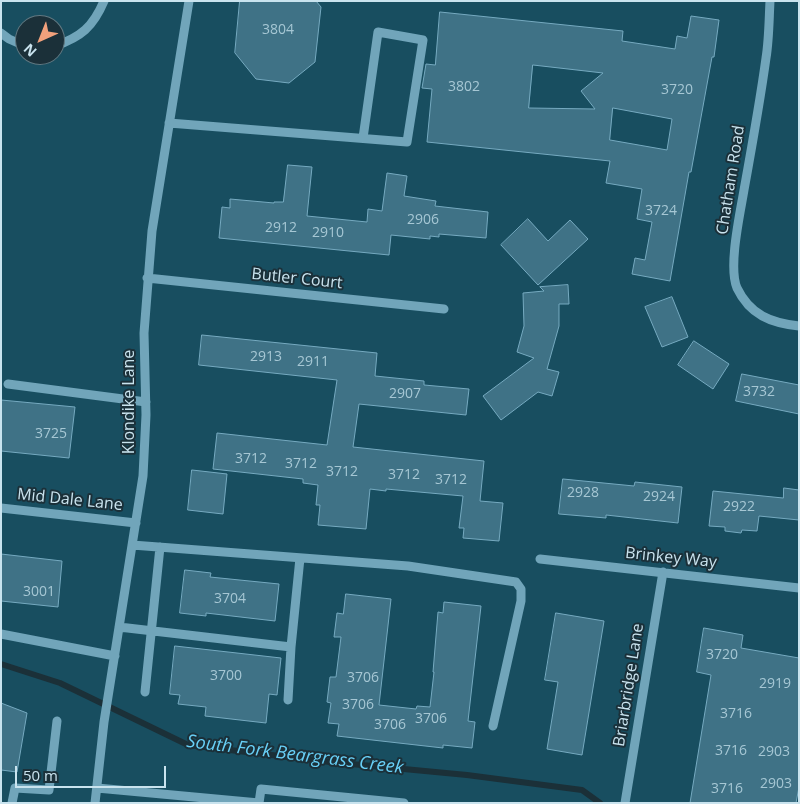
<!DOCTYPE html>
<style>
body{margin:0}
#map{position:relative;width:800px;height:804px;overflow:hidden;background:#184e60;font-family:"Open Sans",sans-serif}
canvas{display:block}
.frame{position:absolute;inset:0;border:2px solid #c9e3ee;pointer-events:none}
.north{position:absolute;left:15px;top:15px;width:50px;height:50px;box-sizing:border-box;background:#1b3039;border:1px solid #617881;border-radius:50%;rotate:224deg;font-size:14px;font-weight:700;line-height:20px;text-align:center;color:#c9e3ee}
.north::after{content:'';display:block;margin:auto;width:18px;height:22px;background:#f1a17c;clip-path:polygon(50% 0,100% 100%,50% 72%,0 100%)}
.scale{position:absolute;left:15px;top:766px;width:151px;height:22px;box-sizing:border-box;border:2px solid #c9e3ee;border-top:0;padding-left:6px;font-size:15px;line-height:18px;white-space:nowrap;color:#c9e3ee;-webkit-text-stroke:4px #1b3039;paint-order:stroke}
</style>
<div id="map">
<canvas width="800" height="804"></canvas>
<div class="frame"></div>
<div class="north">N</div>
<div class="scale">50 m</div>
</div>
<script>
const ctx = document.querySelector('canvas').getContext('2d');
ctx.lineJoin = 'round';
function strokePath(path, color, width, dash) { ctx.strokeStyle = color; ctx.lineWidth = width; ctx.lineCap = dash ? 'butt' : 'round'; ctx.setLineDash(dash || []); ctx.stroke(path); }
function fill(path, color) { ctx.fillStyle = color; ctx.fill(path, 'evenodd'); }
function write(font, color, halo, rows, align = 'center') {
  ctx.font = font + ' "Open Sans",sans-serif'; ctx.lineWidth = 4; ctx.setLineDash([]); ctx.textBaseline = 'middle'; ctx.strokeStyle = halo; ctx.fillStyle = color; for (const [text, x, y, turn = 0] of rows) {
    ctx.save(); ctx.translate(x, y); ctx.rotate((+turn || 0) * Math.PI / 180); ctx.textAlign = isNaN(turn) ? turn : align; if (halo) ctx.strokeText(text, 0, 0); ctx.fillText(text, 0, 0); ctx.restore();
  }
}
strokePath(new Path2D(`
 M 1,664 L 60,683 L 188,745 L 330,762 L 467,775 L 582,790 L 600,803`), '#1b3038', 6);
const building = new Path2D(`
 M 240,1 L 316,1 L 321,7 L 315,62 L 289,83 L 256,79 L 235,53 Z
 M 440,12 L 623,31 L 622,41 L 675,49 L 677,36 L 687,38 L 691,16 L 719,20 L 714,57 L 712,57 L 691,172 L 689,172 L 670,281 L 632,274 L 635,258 L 645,260 L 652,222 L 637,219 L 642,189 L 606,183 L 610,161 L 427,142 L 432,89 L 422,88 L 426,64 L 435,65 ZM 533,65 L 603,73 L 581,91 L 595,109 L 529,108 ZM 613,108 L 672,119 L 667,150 L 610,140 Z
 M 288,165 L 312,167 L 307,216 L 367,222 L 368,209 L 382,211 L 387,173 L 407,176 L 404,196 L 436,201 L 435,206 L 488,212 L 486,238 L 439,234 L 439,237 L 430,236 L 430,239 L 391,235 L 389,255 L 219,238 L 222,207 L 230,208 L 230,199 L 274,203 L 274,202 L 283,202 Z
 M 528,219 L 548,241 L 570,220 L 588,239 L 538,285 L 501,245 Z
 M 568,285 L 569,304 L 559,304 L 559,326 L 547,369 L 559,372 L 552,396 L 538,392 L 501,420 L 483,396 L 534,358 L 517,352 L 524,326 L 523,293 L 544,291 L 540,287 Z
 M 672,297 L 688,337 L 662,347 L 645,307 Z
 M 202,335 L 377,353 L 375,376 L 424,381 L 424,385 L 469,389 L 466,415 L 359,404 L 353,447 L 484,461 L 480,501 L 503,503 L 499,541 L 463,538 L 464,528 L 459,528 L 463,496 L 386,489 L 386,491 L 370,489 L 366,529 L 318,525 L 320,505 L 316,505 L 318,485 L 303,483 L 303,479 L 213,469 L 217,433 L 327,445 L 337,380 L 199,365 Z
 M 694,341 L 729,364 L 713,389 L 678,365 Z
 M 742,374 L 799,385 L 799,414 L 736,401 Z
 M 1,400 L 75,407 L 69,458 L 1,451 Z
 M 192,470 L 227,474 L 223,514 L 188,510 Z
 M 563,479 L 634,486 L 635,482 L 682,487 L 678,523 L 606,515 L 606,518 L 559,514 Z
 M 784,488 L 799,490 L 799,520 L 759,516 L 757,531 L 742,530 L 741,533 L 725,531 L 725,527 L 709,526 L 713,491 L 783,498 Z
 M 1,554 L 62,561 L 58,607 L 1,601 Z
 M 185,570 L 211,573 L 210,577 L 279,584 L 275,621 L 206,613 L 206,616 L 180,613 Z
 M 346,594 L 391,599 L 379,705 L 416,709 L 417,706 L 430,707 L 434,672 L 433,672 L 438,612 L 443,613 L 444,602 L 481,606 L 468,721 L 475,722 L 472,748 L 443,745 L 443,748 L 337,736 L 339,724 L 328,723 L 331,703 L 327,702 L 330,677 L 336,677 L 341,637 L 334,637 L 337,613 L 343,614 Z
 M 556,613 L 604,621 L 582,755 L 547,749 L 558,682 L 545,680 Z
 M 704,628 L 743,635 L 741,648 L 799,658 L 799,787 L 796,803 L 690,803 L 711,675 L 697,672 Z
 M 175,646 L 281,658 L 277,695 L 269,694 L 266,723 L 205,716 L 206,707 L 178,704 L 180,695 L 170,694 Z
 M 1,703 L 27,713 L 17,772 L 1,770 Z`);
fill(building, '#3f7286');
strokePath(building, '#76aac0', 1);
strokePath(new Path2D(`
 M 770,1 C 769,20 769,40 766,58 C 760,102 752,146 744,190 C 740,214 728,267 737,288 C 750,315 771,323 799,326
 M 1,33 L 9,39 L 25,46
 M 55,46 C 81,37 93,27 104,1
 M 169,123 L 407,142 L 423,40 L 378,32 L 363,138
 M 147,278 L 444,309
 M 8,384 L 146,402
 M 1,508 L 136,523
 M 132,545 L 408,566 L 516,582 L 521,589 L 521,601 L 493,726
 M 540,559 L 799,588
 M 119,627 L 291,647 L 300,558
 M 1,634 L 115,656
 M 145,692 L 160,547
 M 288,700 L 291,647
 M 97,788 L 259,803
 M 12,803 L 15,788 L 49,790 L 57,721
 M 95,803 L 104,722 L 143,476 L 146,415 L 144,333 L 152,231 L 189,1
 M 259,803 L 261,789 L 404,803
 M 625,803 L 663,572`), '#71a5ba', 9);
write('14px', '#a6c7d4', null, [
 ["3804",278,30],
 ["3802",464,87],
 ["3720",677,90],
 ["3724",661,211],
 ["2906",423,220],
 ["2912",281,228],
 ["2910",328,233],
 ["2913",266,357],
 ["2911",313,362],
 ["3732",759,392],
 ["2907",405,394],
 ["3725",51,434],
 ["3712",251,459],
 ["3712",301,464],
 ["3712",342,472],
 ["3712",404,475],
 ["3712",451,480],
 ["2928",583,493],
 ["2924",659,497],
 ["2922",739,507],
 ["3001",39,592],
 ["3704",230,599],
 ["3720",722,655],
 ["3700",226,676],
 ["3706",363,678],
 ["2919",775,684],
 ["3706",358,705],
 ["3716",736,714],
 ["3706",431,719],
 ["3706",390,725],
 ["3716",731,751],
 ["2903",774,752],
 ["2903",776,784],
 ["3716",727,789]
]);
write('16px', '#c9e3ee', '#1b3039', [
 ["Chatham Road",731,180,-81],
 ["Butler Court",297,279,6],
 ["Klondike Lane",129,402,-90],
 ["Mid Dale Lane",70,500,6],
 ["Brinkey Way",671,558,6],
 ["Briarbridge Lane",629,685,-81]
]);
write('italic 18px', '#68d0f7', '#1b3039', [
 ["South Fork Beargrass Creek",295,755,7]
]);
</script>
